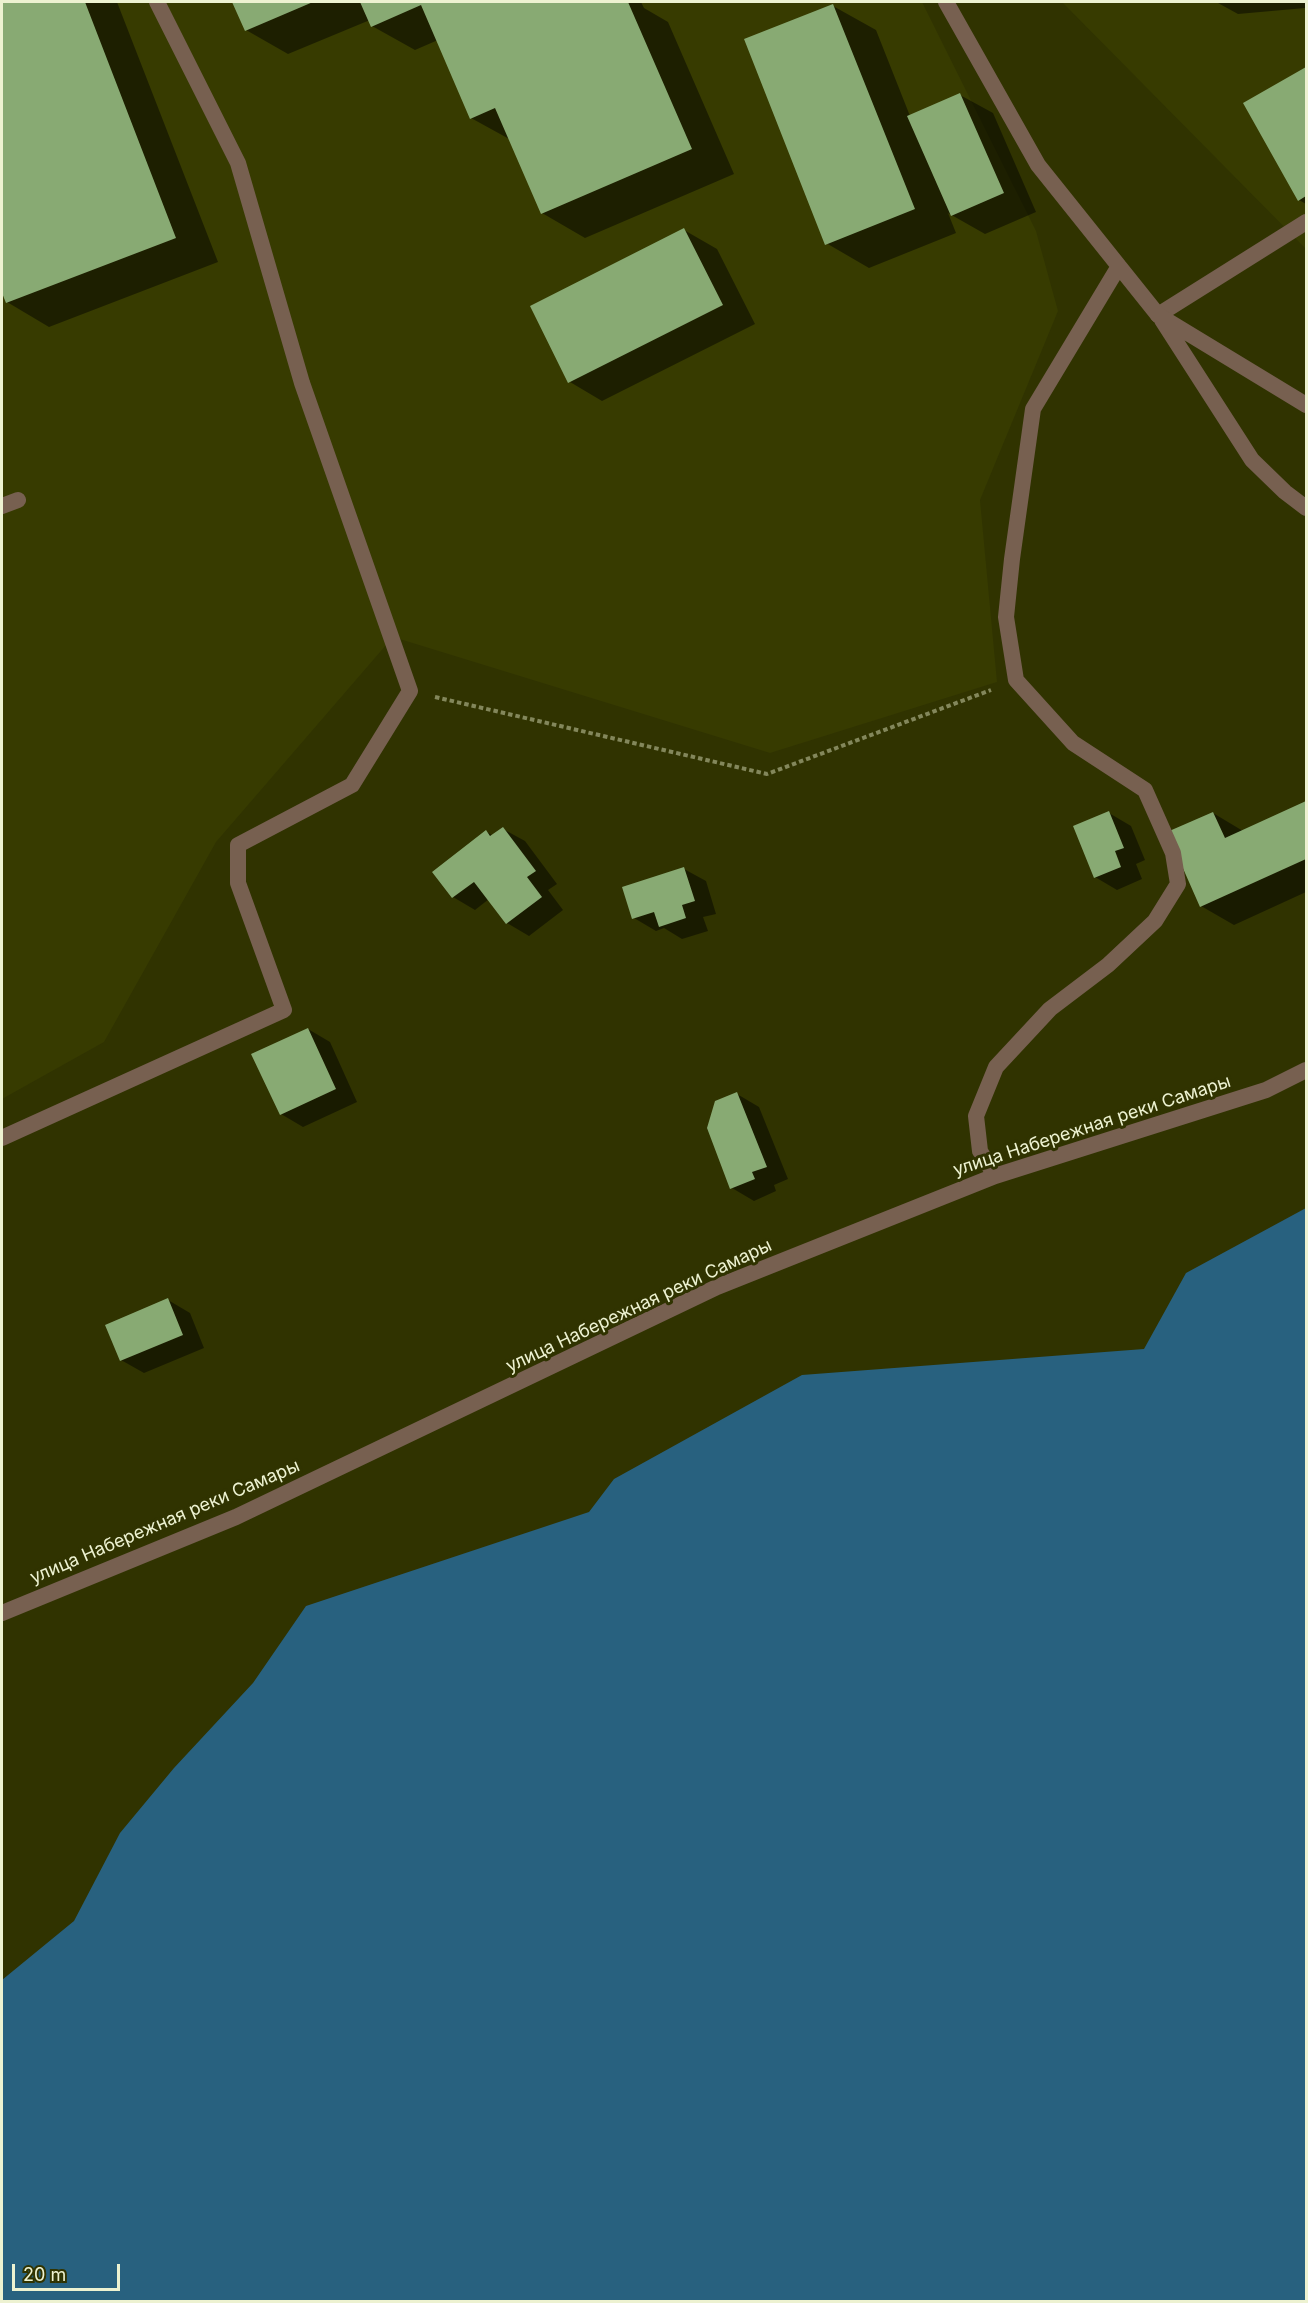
<!DOCTYPE html>
<meta charset="utf-8">
<style>
body{margin:0}
#map{position:relative;width:1308px;height:2303px;overflow:hidden;background:#303300;font-family:Inter,sans-serif}
canvas{display:block}
.frame{position:absolute;inset:0;border:3px solid #edf2d1;pointer-events:none}
.scale{position:absolute;left:12px;top:2264px;width:108px;height:27px;box-sizing:border-box;border:3px solid #edf2d1;border-top:0;padding-left:8px;font-size:18px;line-height:21px;white-space:nowrap;color:#edf2d1;-webkit-text-stroke:4px #303300;paint-order:stroke}
</style>
<div id="map">
<canvas width="1308" height="2303"></canvas>
<div class="frame"></div>
<div class="scale">20 m</div>
</div>
<script>
const ctx = document.querySelector('canvas').getContext('2d');
ctx.lineJoin = 'round';
function fill(path, color) { ctx.fillStyle = color; ctx.fill(path, 'evenodd'); }
function strokePath(path, color, width, dash) { ctx.strokeStyle = color; ctx.lineWidth = width; ctx.lineCap = dash ? 'butt' : 'round'; ctx.setLineDash(dash || []); ctx.stroke(path); }
function write(font, color, halo, rows, align = 'center') {
  ctx.font = font + ' Inter,sans-serif'; ctx.lineWidth = 6; ctx.setLineDash([]); ctx.textBaseline = 'middle'; ctx.strokeStyle = halo; ctx.fillStyle = color; for (const [text, x, y, turn = 0] of rows) {
    ctx.save(); ctx.translate(x, y); ctx.rotate((+turn || 0) * Math.PI / 180); ctx.textAlign = isNaN(turn) ? turn : align; if (halo) ctx.strokeText(text, 0, 0); ctx.fillText(text, 0, 0); ctx.restore();
  }
}
fill(new Path2D(`
 M 2,2 L 922,2 L 1036,231 L 1058,311 L 980,500 L 997,682 L 770,753 L 393,637 L 216,842 L 104,1042 L 2,1099 Z
 M 1062,2 L 1306,2 L 1306,249 Z`), '#373b00');
fill(new Path2D(`
 M 1306,1208 L 1306,2301 L 2,2301 L 2,1980 L 74,1921 L 120,1833 L 174,1768 L 253,1683 L 306,1606 L 589,1512 L 614,1479 L 802,1375 L 1144,1349 L 1186,1273 Z`), '#28617f');
fill(new Path2D(`
 M 2,2 L 117,2 L 218,262 L 49,327 L 7,302 L 2,288 Z
 M 234,2 L 641,2 L 644,8 L 668,22 L 734,174 L 585,238 L 542,213 L 511,140 L 471,118 L 438,40 L 415,50 L 372,26 L 370,20 L 288,54 L 246,30 Z
 M 1206,2 L 1305,2 L 1305,8 L 1238,14 L 1218,3 Z
 M 833,6 L 876,30 L 910,116 L 960,95 L 993,113 L 1036,212 L 985,234 L 948,213 L 956,233 L 869,268 L 826,243 Z
 M 1306,69 L 1306,204 L 1299,200 L 1245,104 Z
 M 684,230 L 717,249 L 755,324 L 602,401 L 570,382 Z
 M 1306,803 L 1306,892 L 1234,925 L 1201,906 L 1213,813 L 1243,831 Z
 M 1109,813 L 1131,826 L 1145,860 L 1136,864 L 1142,879 L 1117,890 L 1095,877 Z
 M 503,829 L 525,841 L 557,884 L 548,890 L 563,910 L 529,936 L 507,923 L 489,899 L 475,910 L 453,897 L 487,832 L 493,836 Z
 M 684,869 L 706,881 L 716,914 L 703,917 L 708,931 L 682,939 L 664,928 L 656,931 L 634,918 Z
 M 308,1029 L 330,1042 L 357,1102 L 303,1127 L 281,1114 Z
 M 737,1094 L 759,1107 L 788,1179 L 774,1185 L 776,1191 L 754,1201 L 732,1188 Z
 M 168,1300 L 190,1313 L 204,1348 L 144,1373 L 121,1360 Z`), '#0007');
fill(new Path2D(`
 M 2,2 L 85,2 L 176,238 L 6,303 L 2,293 Z
 M 232,2 L 313,2 L 245,31 Z
 M 360,2 L 628,2 L 692,149 L 541,214 L 495,108 L 470,119 L 421,5 L 371,27 Z
 M 833,4 L 915,209 L 825,245 L 744,39 Z
 M 1306,67 L 1306,196 L 1298,201 L 1243,103 Z
 M 960,93 L 1004,193 L 951,216 L 907,116 Z
 M 684,228 L 723,305 L 568,383 L 530,306 Z
 M 1306,801 L 1306,859 L 1200,907 L 1167,832 L 1213,812 L 1225,838 Z
 M 1109,811 L 1124,848 L 1115,851 L 1121,867 L 1094,878 L 1073,826 Z
 M 503,827 L 536,871 L 527,877 L 542,897 L 506,924 L 474,882 L 452,898 L 432,872 L 486,830 L 490,836 Z
 M 684,867 L 695,901 L 682,905 L 686,918 L 659,927 L 654,912 L 632,919 L 622,887 Z
 M 308,1028 L 336,1089 L 280,1115 L 251,1054 Z
 M 737,1092 L 767,1167 L 752,1172 L 755,1179 L 730,1189 L 707,1128 L 715,1101 Z
 M 168,1298 L 183,1335 L 120,1361 L 105,1325 Z`), '#88aa73');
strokePath(new Path2D(`
 M 435,697 L 767,774 L 991,690`), '#83875b', 4, [4.5, 3]);
strokePath(new Path2D(`
 M 1158,315 L 1306,222
 M 2,506 L 18,500
 M 2,1138 L 284,1010 L 238,883 L 238,845 L 352,785 L 410,691 L 302,383 L 238,163 L 157,2`), '#776050', 16);
strokePath(new Path2D(`
 M 946,2 L 1038,165 L 1158,315 L 1306,405
 M 1162,320 L 1252,460 L 1285,492 L 1306,508
 M 995,1176 L 980,1151 L 976,1116 L 996,1067 L 1050,1009 L 1108,965 L 1155,921 L 1178,884 L 1173,853 L 1145,790 L 1073,743 L 1016,680 L 1006,617 L 1012,559 L 1033,409 L 1119,266
 M 2,1613 L 236,1517 L 717,1287 L 995,1176 L 1266,1090 L 1306,1070`), '#776050', 16);
write('18px', '#edf2d1', '#303300', [
 ["улица Набережная реки Самары",1092,1126,-18],
 ["улица Набережная реки Самары",639,1306,-25],
 ["улица Набережная реки Самары",165,1522,-23]
]);
</script>
